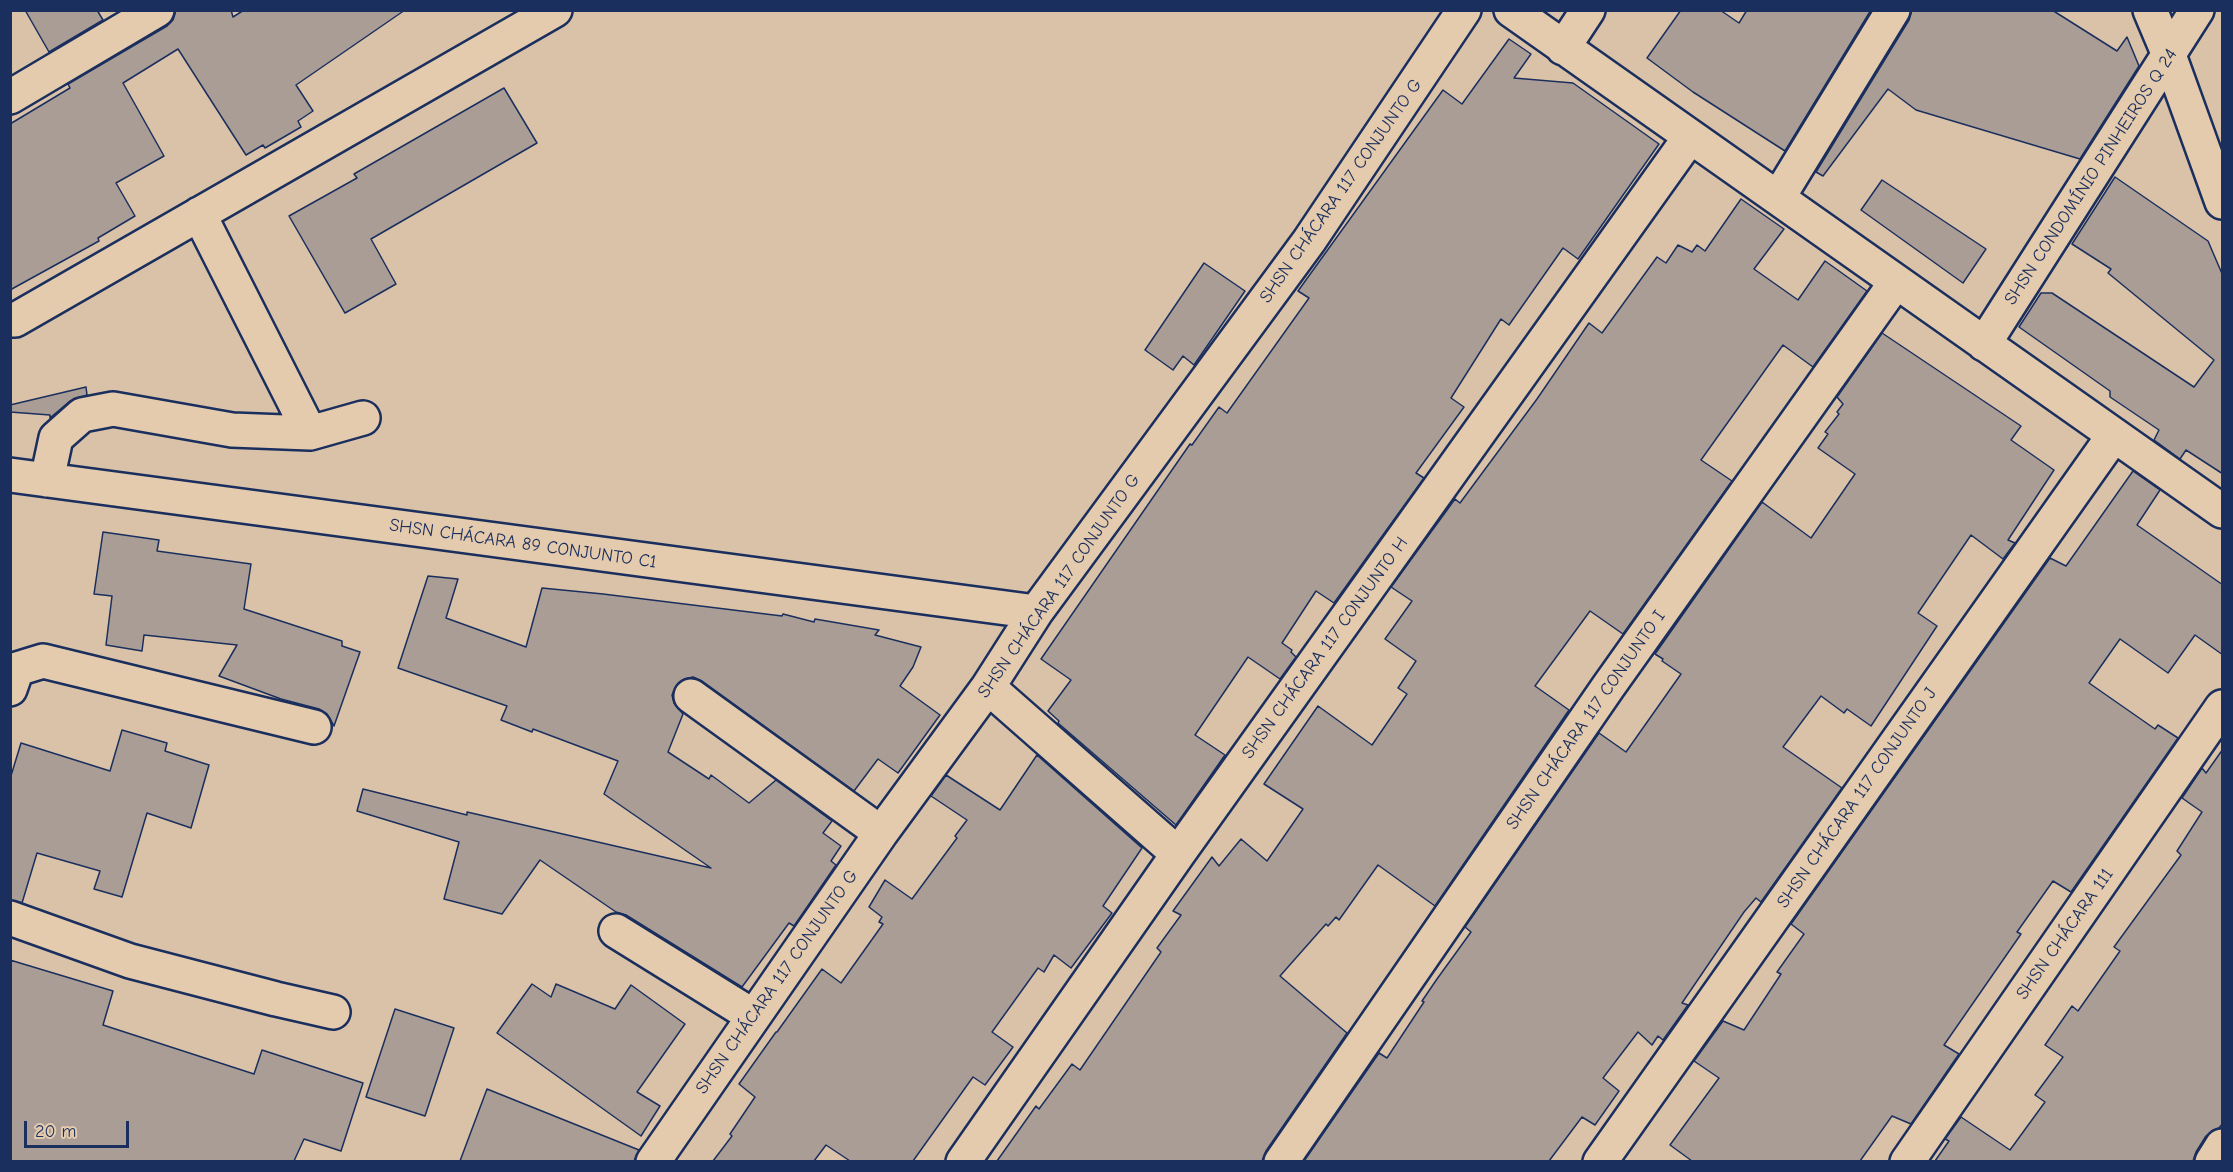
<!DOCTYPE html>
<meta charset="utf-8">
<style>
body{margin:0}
#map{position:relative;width:2233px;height:1172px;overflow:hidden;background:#d9c2a8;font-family:"Comic Neue",sans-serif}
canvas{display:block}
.frame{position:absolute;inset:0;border:12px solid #1b2f5e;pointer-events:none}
.scale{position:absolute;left:24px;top:1121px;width:105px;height:27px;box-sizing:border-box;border:3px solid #1b2f5e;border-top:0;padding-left:8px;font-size:18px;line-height:21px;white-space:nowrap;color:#1b2f5e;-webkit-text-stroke:4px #e5cbad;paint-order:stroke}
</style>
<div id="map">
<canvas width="2233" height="1172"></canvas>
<div class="frame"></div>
<div class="scale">20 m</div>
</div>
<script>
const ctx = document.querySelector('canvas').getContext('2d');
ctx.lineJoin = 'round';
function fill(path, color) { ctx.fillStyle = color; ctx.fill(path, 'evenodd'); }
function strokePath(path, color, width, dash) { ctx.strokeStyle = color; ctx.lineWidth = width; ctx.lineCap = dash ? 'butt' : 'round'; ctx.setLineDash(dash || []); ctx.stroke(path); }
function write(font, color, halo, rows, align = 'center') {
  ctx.font = font + ' "Comic Neue",sans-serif'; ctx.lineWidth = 4.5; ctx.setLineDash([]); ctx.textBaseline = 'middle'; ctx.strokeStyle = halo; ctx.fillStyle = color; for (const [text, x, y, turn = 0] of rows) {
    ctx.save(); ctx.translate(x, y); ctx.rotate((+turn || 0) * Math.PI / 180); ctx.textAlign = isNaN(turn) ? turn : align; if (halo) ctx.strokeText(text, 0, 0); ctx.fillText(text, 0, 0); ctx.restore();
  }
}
const building = new Path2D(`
 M 25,10 L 97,10 L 103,20 L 49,52 Z
 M 176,10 L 231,10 L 233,17 L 244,10 L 405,10 L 296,85 L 313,111 L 298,121 L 301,127 L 265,148 L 263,145 L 246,155 L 178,49 L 123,83 L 164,156 L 116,183 L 135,216 L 98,238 L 99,241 L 10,290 L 10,124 L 70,88 L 68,84 L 167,26 L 173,20 Z
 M 1681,10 L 1720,10 L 1739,23 L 1747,10 L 1871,10 L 1785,151 L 1693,92 L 1647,58 Z
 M 1912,10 L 2052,10 L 2117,51 L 2127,37 L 2139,66 L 2080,159 L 1916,110 L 1888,89 L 1823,176 L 1816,172 L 1909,20 Z
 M 1509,39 L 1531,54 L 1514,78 L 1573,83 L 1659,144 L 1578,259 L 1563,248 L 1509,325 L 1501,319 L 1451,398 L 1464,407 L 1416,473 L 1424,478 L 1334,603 L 1316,591 L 1282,643 L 1292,650 L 1291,652 L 1296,657 L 1280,679 L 1248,657 L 1195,735 L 1225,755 L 1176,825 L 1058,723 L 1059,721 L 1048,711 L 1071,680 L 1041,659 L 1190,444 L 1192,445 L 1219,407 L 1227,413 L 1309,298 L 1298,291 L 1443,90 L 1462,104 Z
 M 504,88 L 537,143 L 371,239 L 396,284 L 345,313 L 289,216 L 357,178 L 354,174 Z
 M 2115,177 L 2208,241 L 2223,276 L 2223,474 L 2186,450 L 2180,459 L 2154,440 L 2159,430 L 2110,397 L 2110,391 L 2019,327 L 2041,293 L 2052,293 L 2194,387 L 2214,360 L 2108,273 L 2111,269 L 2072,244 Z
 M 1882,180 L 1986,249 L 1963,283 L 1861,210 Z
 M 1741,199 L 1784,229 L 1754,269 L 1798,300 L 1825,261 L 1867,291 L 1813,367 L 1783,345 L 1701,460 L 1732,481 L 1623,634 L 1590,611 L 1535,686 L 1569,710 L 1435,906 L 1378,865 L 1339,920 L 1336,917 L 1328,926 L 1326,924 L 1280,976 L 1347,1033 L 1266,1151 L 1262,1161 L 997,1161 L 1036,1106 L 1039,1109 L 1072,1064 L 1080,1070 L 1161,952 L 1157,948 L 1181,915 L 1173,911 L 1212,857 L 1219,866 L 1241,839 L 1267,861 L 1303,809 L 1264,784 L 1318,706 L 1372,745 L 1407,694 L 1398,688 L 1416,661 L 1385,639 L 1412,601 L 1391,587 L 1455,499 L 1460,503 L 1537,399 L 1589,323 L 1602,333 L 1657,257 L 1666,263 L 1678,245 L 1692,252 L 1697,245 L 1705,251 Z
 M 1204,263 L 1245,291 L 1194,365 L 1183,356 L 1173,370 L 1145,350 Z
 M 1882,333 L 2021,426 L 2011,440 L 2054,470 L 2008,540 L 2015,543 L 2003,559 L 1971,535 L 1918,613 L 1937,626 L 1871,726 L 1847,709 L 1844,713 L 1821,696 L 1783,747 L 1842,788 L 1761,902 L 1756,898 L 1744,912 L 1682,1003 L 1688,1005 L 1663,1040 L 1658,1036 L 1652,1045 L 1638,1032 L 1603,1078 L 1619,1091 L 1595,1125 L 1582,1117 L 1549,1161 L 1304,1161 L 1379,1053 L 1387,1058 L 1424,1002 L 1422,1001 L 1437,979 L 1471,932 L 1465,927 L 1599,733 L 1626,752 L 1681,674 L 1662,661 L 1663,659 L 1655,654 L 1762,502 L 1811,538 L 1855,474 L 1818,448 L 1828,434 L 1825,432 L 1839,414 L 1837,412 L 1843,404 L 1837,397 Z
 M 86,387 L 87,395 L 70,401 L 50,418 L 50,415 L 10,412 L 10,405 Z
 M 2133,471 L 2160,490 L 2137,525 L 2223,585 L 2223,655 L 2195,635 L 2168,673 L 2120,639 L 2089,683 L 2155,729 L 2158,725 L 2178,738 L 2071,892 L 2053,881 L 2017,932 L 2021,934 L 1944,1045 L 1959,1054 L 1911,1124 L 1892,1116 L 1860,1161 L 1692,1161 L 1670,1145 L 1719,1078 L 1694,1061 L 1723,1021 L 1744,1030 L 1781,974 L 1777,972 L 1804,934 L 1791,924 L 2050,558 L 2066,566 Z
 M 103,532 L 159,540 L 157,551 L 251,564 L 244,609 L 342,641 L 342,646 L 360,652 L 334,726 L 327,714 L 319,709 L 281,699 L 219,676 L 237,645 L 144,635 L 142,651 L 106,645 L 112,596 L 94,594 Z
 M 428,576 L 458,579 L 446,618 L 526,647 L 542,588 L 603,594 L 782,616 L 783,614 L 814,622 L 815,619 L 879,630 L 875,635 L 921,647 L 913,667 L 900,686 L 940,715 L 898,773 L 878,759 L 854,791 L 702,681 L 693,677 L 684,679 L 676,686 L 672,695 L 674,703 L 683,714 L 668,752 L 709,779 L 711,775 L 749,803 L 776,780 L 832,821 L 823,833 L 841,846 L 831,861 L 836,865 L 794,926 L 789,923 L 742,987 L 626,915 L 616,912 L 540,860 L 502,914 L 444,899 L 459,842 L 357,811 L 363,789 L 467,815 L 467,812 L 711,868 L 604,794 L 618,761 L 533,729 L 532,732 L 501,720 L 507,706 L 398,668 Z
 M 122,730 L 167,743 L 165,751 L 209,765 L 191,828 L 147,813 L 122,897 L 94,889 L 100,871 L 37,853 L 22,903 L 10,900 L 10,779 L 21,743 L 110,771 Z
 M 2223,749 L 2223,1123 L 2219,1128 L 2213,1130 L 2206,1136 L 2196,1152 L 2193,1161 L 1935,1161 L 1949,1141 L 1945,1139 L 1961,1117 L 2010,1150 L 2045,1102 L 2035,1095 L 2063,1057 L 2045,1045 L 2072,1006 L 2078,1011 L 2120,951 L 2114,947 L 2181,855 L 2177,851 L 2202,812 L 2182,798 L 2202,768 L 2206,773 Z
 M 1037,755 L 1142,848 L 1103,906 L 1112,913 L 1071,968 L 1054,955 L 1044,972 L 1038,968 L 992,1032 L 1013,1047 L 985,1085 L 973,1077 L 913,1161 L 850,1161 L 826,1145 L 814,1161 L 713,1161 L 732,1136 L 730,1134 L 755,1097 L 739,1084 L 776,1032 L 777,1032 L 822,969 L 841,983 L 883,924 L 879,922 L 882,917 L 869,907 L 885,880 L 912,899 L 957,838 L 955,836 L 967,820 L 931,796 L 946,775 L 1000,810 Z
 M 10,960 L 113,991 L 103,1025 L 254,1074 L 262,1050 L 363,1083 L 341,1151 L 304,1139 L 294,1161 L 10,1161 Z
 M 532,984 L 551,997 L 556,984 L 615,1009 L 631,985 L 685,1024 L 637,1092 L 660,1106 L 641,1136 L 497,1033 Z
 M 395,1009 L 454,1028 L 425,1116 L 366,1097 Z
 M 487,1089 L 639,1150 L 634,1161 L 460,1161 Z`);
fill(building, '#aa9d95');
strokePath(building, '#1b2f5e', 1.5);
const minor = new Path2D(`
 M 1511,10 L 2222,511
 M 2150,10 L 2169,55 L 2222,202
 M 1563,48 L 1588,10
 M 10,97 L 157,10
 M 1778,198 L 1893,10
 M 199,214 L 310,433
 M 10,320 L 15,320 L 555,10
 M 1984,344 L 2197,10
 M 10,475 L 1036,612
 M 47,480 L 56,438 L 82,415 L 113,409 L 232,430 L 310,433 L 363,418
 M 988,687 L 1178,854
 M 10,689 L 17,669 L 43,661 L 314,727
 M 691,696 L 881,833
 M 10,918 L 130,961 L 276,999 L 333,1012
 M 616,931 L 753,1016
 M 653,1162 L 881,833 L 988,687 L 1036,612 L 1309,241 L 1464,10
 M 963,1162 L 1178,854 L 1690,137
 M 1281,1162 L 1608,687 L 1896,282
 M 1600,1162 L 2114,435
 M 1907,1162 L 2222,707
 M 2212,1162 L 2222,1146`);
strokePath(minor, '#1b2f5e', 38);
strokePath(minor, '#e5cbad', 33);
write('18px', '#1b2f5e', '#e5cbad', [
 ["SHSN CONDOMÍNIO PINHEIROS Q 24",2091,177,-57],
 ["SHSN CHÁCARA 117 CONJUNTO G",1341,191,-55],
 ["SHSN CHÁCARA 89 CONJUNTO C1",523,544,8],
 ["SHSN CHÁCARA 117 CONJUNTO G",1059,586,-55],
 ["SHSN CHÁCARA 117 CONJUNTO H",1325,648,-54],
 ["SHSN CHÁCARA 117 CONJUNTO I",1586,720,-55],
 ["SHSN CHÁCARA 117 CONJUNTO J",1857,798,-55],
 ["SHSN CHÁCARA 111",2065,934,-55],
 ["SHSN CHÁCARA 117 CONJUNTO G",777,982,-55]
]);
</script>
